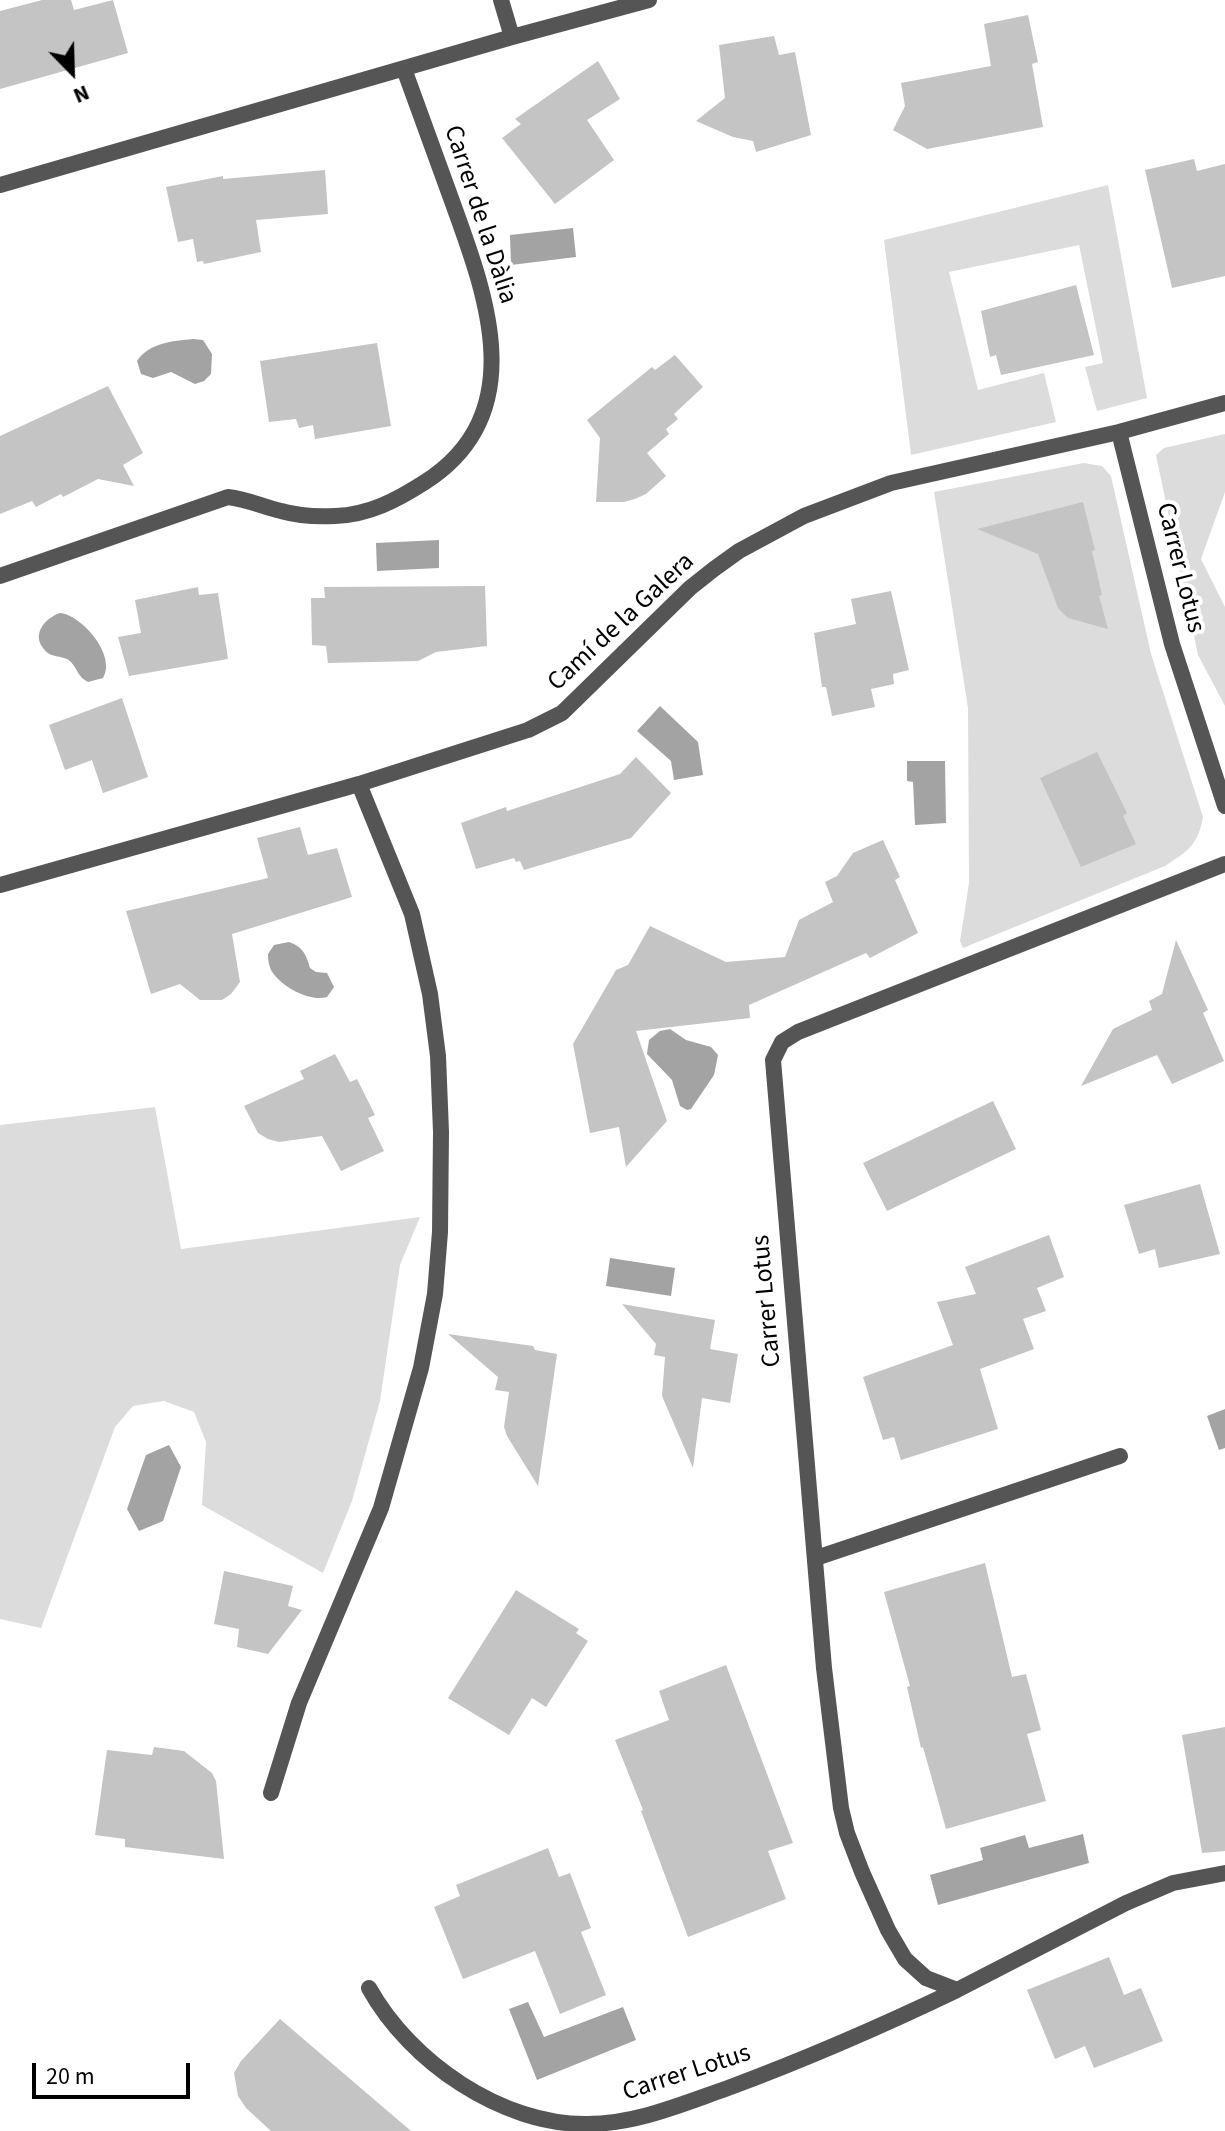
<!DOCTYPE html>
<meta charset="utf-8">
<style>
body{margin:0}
#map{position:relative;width:1225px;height:2131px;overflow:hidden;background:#fff;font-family:"Source Sans 3",sans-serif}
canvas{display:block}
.north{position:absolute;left:32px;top:32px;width:80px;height:80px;-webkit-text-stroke:6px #fff;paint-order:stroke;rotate:157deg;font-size:22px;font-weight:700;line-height:32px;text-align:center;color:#000}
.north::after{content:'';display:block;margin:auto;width:28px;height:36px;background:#000;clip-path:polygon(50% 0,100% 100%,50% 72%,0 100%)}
.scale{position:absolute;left:32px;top:2063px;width:158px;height:36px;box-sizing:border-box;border:4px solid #000;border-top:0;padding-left:10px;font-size:24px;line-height:28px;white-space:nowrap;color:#000;-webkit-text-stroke:6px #fff;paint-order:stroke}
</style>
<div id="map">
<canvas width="1225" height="2131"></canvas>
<div class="north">N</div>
<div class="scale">20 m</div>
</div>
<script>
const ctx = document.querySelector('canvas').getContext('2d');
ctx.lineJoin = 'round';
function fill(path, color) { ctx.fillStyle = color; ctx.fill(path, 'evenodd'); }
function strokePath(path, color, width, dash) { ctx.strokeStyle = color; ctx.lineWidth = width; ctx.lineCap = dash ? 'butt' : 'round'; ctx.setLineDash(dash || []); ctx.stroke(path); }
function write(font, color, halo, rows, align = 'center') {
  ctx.font = font + ' "Source Sans 3",sans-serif'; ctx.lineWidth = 8; ctx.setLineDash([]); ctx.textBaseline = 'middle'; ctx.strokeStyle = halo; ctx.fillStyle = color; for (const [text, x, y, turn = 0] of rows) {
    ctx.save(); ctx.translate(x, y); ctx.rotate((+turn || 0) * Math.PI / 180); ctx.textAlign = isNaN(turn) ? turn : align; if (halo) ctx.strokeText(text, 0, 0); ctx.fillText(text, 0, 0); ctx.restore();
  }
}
fill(new Path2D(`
 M 1108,185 L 1147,398 L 1097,411 L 1085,367 L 1103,363 L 1079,245 L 949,272 L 978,390 L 1044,373 L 1056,422 L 911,455 L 884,240 Z
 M 1225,434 L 1225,492 L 1201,559 L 1225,607 L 1225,706 L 1198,655 L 1156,455 L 1164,448 Z
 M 1084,463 L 1102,466 L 1111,476 L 1151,654 L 1203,817 C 1198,845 1188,851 1165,866 L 963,948 L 960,941 L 969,883 L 968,708 L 934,492 Z
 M 155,1107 L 181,1249 L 420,1217 L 400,1265 L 380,1401 L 352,1501 L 323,1573 L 202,1505 L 206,1442 L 194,1412 L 164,1401 L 133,1406 L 115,1427 L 41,1628 L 0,1619 L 0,1125 Z`), '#dcdcdc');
fill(new Path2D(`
 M 573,228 L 576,257 L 511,265 L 510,235 Z
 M 193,339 L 203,340 L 212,354 L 211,374 L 204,381 L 195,384 L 171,372 L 153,378 L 141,374 L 137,361 C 149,343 172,341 193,339 Z
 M 439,540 L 439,568 L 377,571 L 376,543 Z
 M 60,613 C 82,615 117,656 103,678 L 88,682 C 78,677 78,670 71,662 C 64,654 51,660 43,648 C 32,634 45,618 60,613 Z
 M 660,706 L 698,742 L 703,775 L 674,780 L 671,761 L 637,731 Z
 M 907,761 L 945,761 L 946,823 L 915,825 L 913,782 L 907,781 Z
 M 289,942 C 303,947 306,954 310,968 L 316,972 L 327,973 L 334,987 L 327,997 C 311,1002 283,988 273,973 C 269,968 268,960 268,954 L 274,945 Z
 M 670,1029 L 686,1040 L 711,1047 L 718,1055 L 714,1075 L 691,1109 L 687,1110 L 680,1106 L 672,1080 L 647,1054 L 649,1040 L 660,1031 Z
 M 610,1258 L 675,1268 L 671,1296 L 606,1286 Z
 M 1225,1409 L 1225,1448 L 1219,1450 L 1207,1416 Z
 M 169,1445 L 181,1467 L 163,1521 L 139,1531 L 127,1509 L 146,1455 Z
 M 1083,1834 L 1089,1863 L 938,1905 L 930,1875 L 983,1860 L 980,1848 L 1025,1835 L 1029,1848 Z
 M 528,2002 L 544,2037 L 623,2007 L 636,2040 L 537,2080 L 509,2009 Z`), '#a3a3a3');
fill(new Path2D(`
 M 42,0 L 71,0 L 74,10 L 113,0 L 128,53 L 0,89 L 0,11 Z
 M 1028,15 L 1038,62 L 1032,64 L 1043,127 L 927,149 L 893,130 L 905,106 L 901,83 L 991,66 L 984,24 Z
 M 774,36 L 779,55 L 795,52 L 811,135 L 756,152 L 753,141 L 733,137 L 696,121 L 725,98 L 719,45 Z
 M 598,61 L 620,99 L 587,120 L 614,160 L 555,204 L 502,138 L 521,124 L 515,119 Z
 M 1194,159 L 1197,171 L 1225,164 L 1225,276 L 1172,288 L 1145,170 Z
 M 325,170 L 328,214 L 256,220 L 261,252 L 204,264 L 203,261 L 197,262 L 193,239 L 178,242 L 166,187 L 223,176 L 223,179 Z
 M 1076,285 L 1094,355 L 1001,375 L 996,355 L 990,357 L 981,311 Z
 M 377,343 L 391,426 L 315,439 L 313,425 L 299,428 L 296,419 L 269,422 L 260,361 Z
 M 675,355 L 703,387 L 674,414 L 678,419 L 666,429 L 669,434 L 647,453 L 666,476 L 646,494 L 635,499 L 624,502 L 596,502 L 600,438 L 587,420 L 652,367 L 655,370 Z
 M 108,386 L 143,453 L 123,465 L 134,486 L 98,479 L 63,497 L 61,494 L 36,507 L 32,501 L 0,514 L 0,436 Z
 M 1083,502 L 1095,550 L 1092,551 L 1102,595 L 1099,596 L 1108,629 L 1068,618 L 1058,608 L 1038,554 L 977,529 Z
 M 485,586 L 487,646 L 436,652 L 418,661 L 328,663 L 326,646 L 312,645 L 311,598 L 325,598 L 324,587 Z
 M 198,587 L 199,595 L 218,593 L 228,659 L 129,676 L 118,637 L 141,633 L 135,600 Z
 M 891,591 L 909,670 L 893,674 L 894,684 L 871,689 L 875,707 L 832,716 L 826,687 L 822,687 L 814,633 L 856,624 L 851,599 Z
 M 122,698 L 148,777 L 103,793 L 92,760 L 65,770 L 49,725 Z
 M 1097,752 L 1127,813 L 1123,816 L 1136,844 L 1081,867 L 1040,778 Z
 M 636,757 L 671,793 L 631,838 L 524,870 L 520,861 L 516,862 L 514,858 L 476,869 L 461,823 L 506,807 L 507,811 L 620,774 Z
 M 300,827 L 308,855 L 337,848 L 352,897 L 232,934 L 240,982 L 231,994 L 222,1000 L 200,1000 L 180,984 L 151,994 L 126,911 L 268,878 L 257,838 Z
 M 883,840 L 900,877 L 895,880 L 918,933 L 870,958 L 866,953 L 749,1005 L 750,1018 L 636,1031 L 667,1121 L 626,1167 L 619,1127 L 590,1133 L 573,1044 L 616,970 L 628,965 L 650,926 L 726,962 L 785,957 L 799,920 L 833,902 L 825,882 L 837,876 L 853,853 Z
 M 1176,940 L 1208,1010 L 1203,1013 L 1224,1061 L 1172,1084 L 1157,1055 L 1081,1086 L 1113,1029 L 1152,1010 L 1149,1001 L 1162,994 Z
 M 335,1054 L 350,1082 L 357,1079 L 375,1115 L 368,1118 L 384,1151 L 341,1171 L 322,1136 L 279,1142 L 268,1139 L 258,1133 L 244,1106 L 304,1079 L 300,1071 Z
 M 993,1101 L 1016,1149 L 887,1211 L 863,1163 Z
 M 1200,1184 L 1220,1254 L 1159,1268 L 1155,1249 L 1139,1254 L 1124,1205 Z
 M 1049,1235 L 1064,1277 L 1037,1288 L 1046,1311 L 1023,1319 L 1034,1349 L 980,1369 L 998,1429 L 901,1460 L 894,1437 L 883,1440 L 863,1377 L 953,1345 L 937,1302 L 976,1294 L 965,1267 Z
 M 622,1304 L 715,1320 L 710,1349 L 738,1354 L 730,1403 L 702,1398 L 693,1468 L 662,1396 L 665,1357 L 654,1355 L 656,1344 Z
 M 448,1334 L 533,1346 L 535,1350 L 557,1354 L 538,1486 L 507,1436 L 504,1427 L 509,1392 L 495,1390 L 498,1377 Z
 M 985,1563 L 1012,1677 L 1026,1674 L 1041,1730 L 1027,1734 L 1046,1801 L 946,1829 L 923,1747 L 921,1748 L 907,1687 L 910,1686 L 884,1592 Z
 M 224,1571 L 293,1586 L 288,1606 L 302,1610 L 268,1654 L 237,1647 L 239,1629 L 214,1624 Z
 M 516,1590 L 579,1629 L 576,1633 L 588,1641 L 546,1707 L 532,1698 L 509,1735 L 448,1698 Z
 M 726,1665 L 793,1843 L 768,1851 L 786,1899 L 688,1937 L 641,1811 L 643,1810 L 615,1740 L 669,1720 L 659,1691 Z
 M 1225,1727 L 1225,1851 L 1202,1853 L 1182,1735 Z
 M 154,1747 L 184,1751 L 212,1773 L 216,1781 L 224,1859 L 125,1847 L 125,1839 L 95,1835 L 107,1750 L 152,1755 Z
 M 548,1848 L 559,1877 L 570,1873 L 591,1928 L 581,1932 L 606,1995 L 560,2014 L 535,1951 L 463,1979 L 434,1907 L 460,1896 L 456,1885 Z
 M 1109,1957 L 1124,1995 L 1141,1988 L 1163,2041 L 1094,2068 L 1085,2046 L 1055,2059 L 1027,1990 Z
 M 280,2019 L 411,2131 L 271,2131 L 246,2108 L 238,2096 L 234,2073 L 241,2061 Z`), '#c4c4c4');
strokePath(new Path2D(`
 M 816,1558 L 1120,1456`), '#555', 16);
strokePath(new Path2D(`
 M 501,0 L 512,37
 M 0,185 L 512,37 L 649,0
 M 1119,432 L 1172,644 L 1225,806
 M 0,576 L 228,497 C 247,499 263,507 281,511 C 299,516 317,517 335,516 C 369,515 397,500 425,482 C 531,414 487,297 452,201 C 436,157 420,113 404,69
 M 1225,864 L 798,1032 L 782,1042 L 773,1060 L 824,1668 L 841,1808 L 847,1833 L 862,1872 L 888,1930 L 905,1959 L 926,1978 L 957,1990 L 1126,1903 L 1173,1883 L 1225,1873
 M 0,885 L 359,784 L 528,730 L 562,713 L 690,588 L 714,569 L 739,551 L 804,516 L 891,483 L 1119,432 L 1225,403
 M 271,1793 L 299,1703 L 381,1508 L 421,1368 L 435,1294 L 440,1232 L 441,1132 L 438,1056 L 430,994 L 412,914 L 359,784
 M 369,1988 C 410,2062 502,2125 587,2124 C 636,2124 682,2104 728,2088 C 806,2059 882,2026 957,1990`), '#555', 16);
write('26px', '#000', '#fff', [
 ["Carrer de la Dàlia",479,215,72],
 ["Carrer Lotus",1179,568,76],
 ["Camí de la Galera",622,623,-43],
 ["Carrer Lotus",768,1301,-95],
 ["Carrer Lotus",687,2074,-18]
]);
</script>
